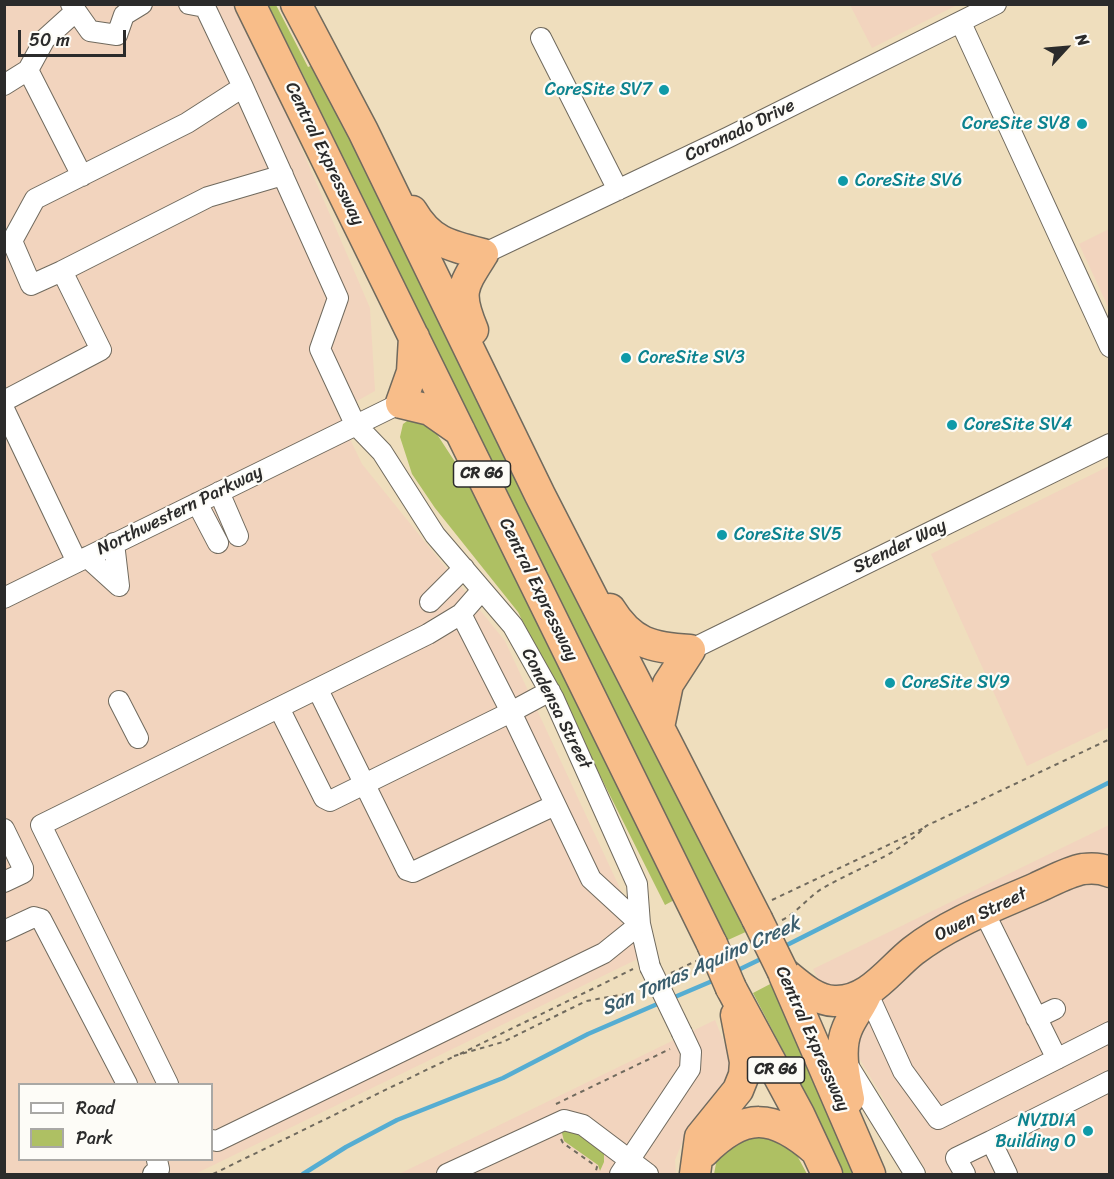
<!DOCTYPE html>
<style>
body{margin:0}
#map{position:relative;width:1114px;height:1179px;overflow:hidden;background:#efdebd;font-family:Sriracha,sans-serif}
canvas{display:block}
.frame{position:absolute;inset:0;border:6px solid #2b2b2b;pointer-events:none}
.legend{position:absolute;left:18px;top:1083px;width:195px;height:78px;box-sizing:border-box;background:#fdfcf7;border:2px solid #a9a8a5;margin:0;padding:8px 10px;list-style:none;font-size:18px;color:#2b2b2b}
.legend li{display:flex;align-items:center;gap:12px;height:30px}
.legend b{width:30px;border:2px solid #a9a8a5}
.north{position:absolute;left:1036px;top:18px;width:60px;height:60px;-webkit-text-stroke:4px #fdfcf7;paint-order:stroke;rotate:64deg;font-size:16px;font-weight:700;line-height:24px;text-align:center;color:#2b2b2b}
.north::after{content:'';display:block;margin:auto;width:21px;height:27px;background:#2b2b2b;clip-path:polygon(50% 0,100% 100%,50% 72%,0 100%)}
.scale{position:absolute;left:18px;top:30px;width:108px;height:27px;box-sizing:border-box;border:3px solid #2b2b2b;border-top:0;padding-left:8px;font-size:18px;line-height:21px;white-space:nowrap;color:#2b2b2b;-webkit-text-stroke:4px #fdfcf7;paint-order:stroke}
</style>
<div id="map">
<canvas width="1114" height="1179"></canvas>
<div class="frame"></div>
<ul class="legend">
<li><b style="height:8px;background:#fff"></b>Road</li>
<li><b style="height:16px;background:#aec063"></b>Park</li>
</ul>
<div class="north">N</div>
<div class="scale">50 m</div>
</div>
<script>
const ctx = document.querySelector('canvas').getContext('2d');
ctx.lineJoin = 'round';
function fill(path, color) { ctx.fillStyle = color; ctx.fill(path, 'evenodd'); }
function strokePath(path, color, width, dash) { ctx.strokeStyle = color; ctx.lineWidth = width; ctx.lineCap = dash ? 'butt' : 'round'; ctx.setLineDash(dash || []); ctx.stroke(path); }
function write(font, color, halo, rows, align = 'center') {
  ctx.font = font + ' Sriracha,sans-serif'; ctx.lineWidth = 4.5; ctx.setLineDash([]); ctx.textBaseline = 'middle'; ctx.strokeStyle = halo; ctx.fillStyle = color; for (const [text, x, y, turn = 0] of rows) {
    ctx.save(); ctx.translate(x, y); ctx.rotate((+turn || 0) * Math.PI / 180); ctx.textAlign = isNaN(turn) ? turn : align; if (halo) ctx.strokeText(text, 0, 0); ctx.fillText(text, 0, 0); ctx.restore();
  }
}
fill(new Path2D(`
 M 5,5 L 234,5 L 282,103 L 370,308 L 375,391 L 337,412 L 362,464 L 505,641 L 650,953 L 195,1174 L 5,1174 ZM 20,1084 L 212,1084 L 212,1160 L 20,1160 Z
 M 850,5 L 957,5 L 872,48 Z
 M 1109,229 L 1109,309 L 1079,244 Z
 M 1109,466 L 1109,727 L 1027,766 L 931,554 Z
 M 1109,825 L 1109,1174 L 928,1174 L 852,1046 L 813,969 Z
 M 715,1020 L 729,1054 L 732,1069 L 725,1082 L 687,1131 L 675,1160 L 676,1174 L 399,1174 Z`), '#f2d4be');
fill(new Path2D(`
 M 268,5 L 276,5 L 308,67 L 315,64 L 750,930 L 728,940 L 722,931 L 298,88 L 306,81 Z
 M 414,416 L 429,422 L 472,488 L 678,898 L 665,905 L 518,612 L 435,508 L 412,474 L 400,437 L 403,424 Z
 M 774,982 L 861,1174 L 842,1174 L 813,1108 L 753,993 Z
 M 561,1129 L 576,1131 L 604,1153 L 604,1162 L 600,1171 L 598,1165 L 564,1141 Z
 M 756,1131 L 792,1146 L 807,1174 L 714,1174 L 718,1153 Z`), '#aec063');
strokePath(new Path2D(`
 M 781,948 L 1110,782
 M 736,971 L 763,958
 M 670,999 L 717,979
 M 303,1174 L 346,1147 L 397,1120 L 503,1078 L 588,1034 L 662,1002`), '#55add2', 4.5);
const minor = new Path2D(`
 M 71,4 L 90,31 L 117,35 L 124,15 L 142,4
 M 76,11 L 45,39 L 28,70 L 82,176
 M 961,23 L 1110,347
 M 541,38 L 618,190
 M 4,85 L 28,70
 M 243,87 L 338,298 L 320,349 L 355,424 L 382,452 L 435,535 L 513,626 L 554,699 L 637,884 L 640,924 L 650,967
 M 483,254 L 729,137 L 996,4
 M 62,271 L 31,285 L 12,241 L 35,199 L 187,123 L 243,87 L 205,7 L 189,4
 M 4,401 L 101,350 L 62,271 L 208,197 L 283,175
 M 4,409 L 77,562
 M 219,492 L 238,536
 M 197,503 L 218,543
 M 114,543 L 119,586
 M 87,557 L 119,586
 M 4,598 L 401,403
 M 430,602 L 464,568
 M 461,614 L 511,712 L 550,691
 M 690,650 L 1110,444
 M 318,690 L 407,870 L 413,872 L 555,805
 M 119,701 L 138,738
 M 279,708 L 324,798 L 330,801 L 511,712 L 591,879 L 640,924
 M 4,829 L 23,868 L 23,873 L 4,882
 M 984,912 L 1057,1059
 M 4,931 L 34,917 L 41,919 L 127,1084
 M 867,992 L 903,1071 L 938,1119 L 1110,1032
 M 1036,1018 L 1055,1009
 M 849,1067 L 915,1174
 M 168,1084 L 41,825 L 428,634 L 461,614 L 482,590
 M 212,1140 L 217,1141 L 604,953 L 640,924
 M 153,1174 L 159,1169 L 157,1160
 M 447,1174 L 564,1120 L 583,1125 L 648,1174
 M 620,1174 L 690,1069 L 691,1052 L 682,1033
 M 965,1174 L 956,1158 L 991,1141
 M 1007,1174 L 991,1141 L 1110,1081`);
const highway = new Path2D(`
 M 250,4 L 712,944
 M 296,4 L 363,131 L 540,495 L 757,919
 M 412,211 C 430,242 450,246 483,254 C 462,287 457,292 473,330
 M 414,337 L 412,372 L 401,403 L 430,410 L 460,431
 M 610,609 C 631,643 652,648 690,650
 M 659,727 L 668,684 L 690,650
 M 783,972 C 798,984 814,1000 834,1001 C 868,1003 890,969 913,951 C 949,923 995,906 1036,888 C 1050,882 1067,872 1083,869 C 1091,868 1101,868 1110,872
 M 784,975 L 870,1174
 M 731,988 L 799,1114 L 827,1174
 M 849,1099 C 845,1078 838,1050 847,1029 C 852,1016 862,1006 867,992
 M 704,1152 C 745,1111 773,1114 815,1150
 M 695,1174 L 700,1137 L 738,1090 L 744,1075 L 745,1062 L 736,1015`);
strokePath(minor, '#706a5e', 22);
strokePath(highway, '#706a5e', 33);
strokePath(new Path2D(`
 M 772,900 L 924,828
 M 782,920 C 798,912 808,897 823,888 C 858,868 898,855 926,826 L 1110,739
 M 671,973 L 696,961
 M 460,1054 L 633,969
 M 454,1056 L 503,1042 L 586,1001 L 632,993 L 642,988
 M 556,1104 L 670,1049
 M 561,1139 L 563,1143 L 597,1167 L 595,1174
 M 213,1174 L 455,1056`), '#706a5e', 2, [4.5, 4.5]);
strokePath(minor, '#fff', 20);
strokePath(highway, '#f8bd89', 30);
const minorBridge = new Path2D(`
 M 650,967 L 682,1033`);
const highwayBridge = new Path2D(`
 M 757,919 L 783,972
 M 712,944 L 731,988`);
strokePath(minorBridge, '#706a5e', 22, []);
strokePath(highwayBridge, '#706a5e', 33, []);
strokePath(minorBridge, '#fff', 20);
strokePath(highwayBridge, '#f8bd89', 30);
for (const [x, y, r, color] of [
 [664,90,6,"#0f9aa8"],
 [1082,124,6,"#0f9aa8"],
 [843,181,6,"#0f9aa8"],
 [626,358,6,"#0f9aa8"],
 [952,425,6,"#0f9aa8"],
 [722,535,6,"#0f9aa8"],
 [890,683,6,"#0f9aa8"],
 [1088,1131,6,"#0f9aa8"]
]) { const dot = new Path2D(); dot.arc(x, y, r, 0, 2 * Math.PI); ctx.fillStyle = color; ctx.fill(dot); strokePath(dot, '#fdfcf7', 2); }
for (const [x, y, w] of [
 [482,474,57],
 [776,1070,57]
]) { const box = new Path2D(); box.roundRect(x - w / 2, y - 13, w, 26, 4.5); ctx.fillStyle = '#fdfcf7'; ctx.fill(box); strokePath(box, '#2b2b2b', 1.5); }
write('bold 16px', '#2b2b2b', null, [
 ["CR G6",482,474],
 ["CR G6",776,1070]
]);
write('18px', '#0d838f', '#fdfcf7', [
 ["CoreSite SV7",652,90,"right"],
 ["CoreSite SV8",1070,124,"right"],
 ["CoreSite SV6",855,181],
 ["CoreSite SV3",638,358],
 ["CoreSite SV4",964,425],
 ["CoreSite SV5",734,535],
 ["CoreSite SV9",902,683],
 ["NVIDIA",1076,1121,"right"],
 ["Building O",1076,1142,"right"]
], 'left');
write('18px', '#2b2b2b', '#fdfcf7', [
 ["Coronado Drive",740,131,-26],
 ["Central Expressway",324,154,64],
 ["Northwestern Parkway",180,511,-26],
 ["Stender Way",900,547,-26],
 ["Central Expressway",538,590,64],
 ["Condensa Street",556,709,63],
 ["Owen Street",981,915,-26],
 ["Central Expressway",812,1039,66]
]);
write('italic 20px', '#3c5f6e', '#fdfcf7', [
 ["San Tomas Aquino Creek",701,967,-24]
]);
</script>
